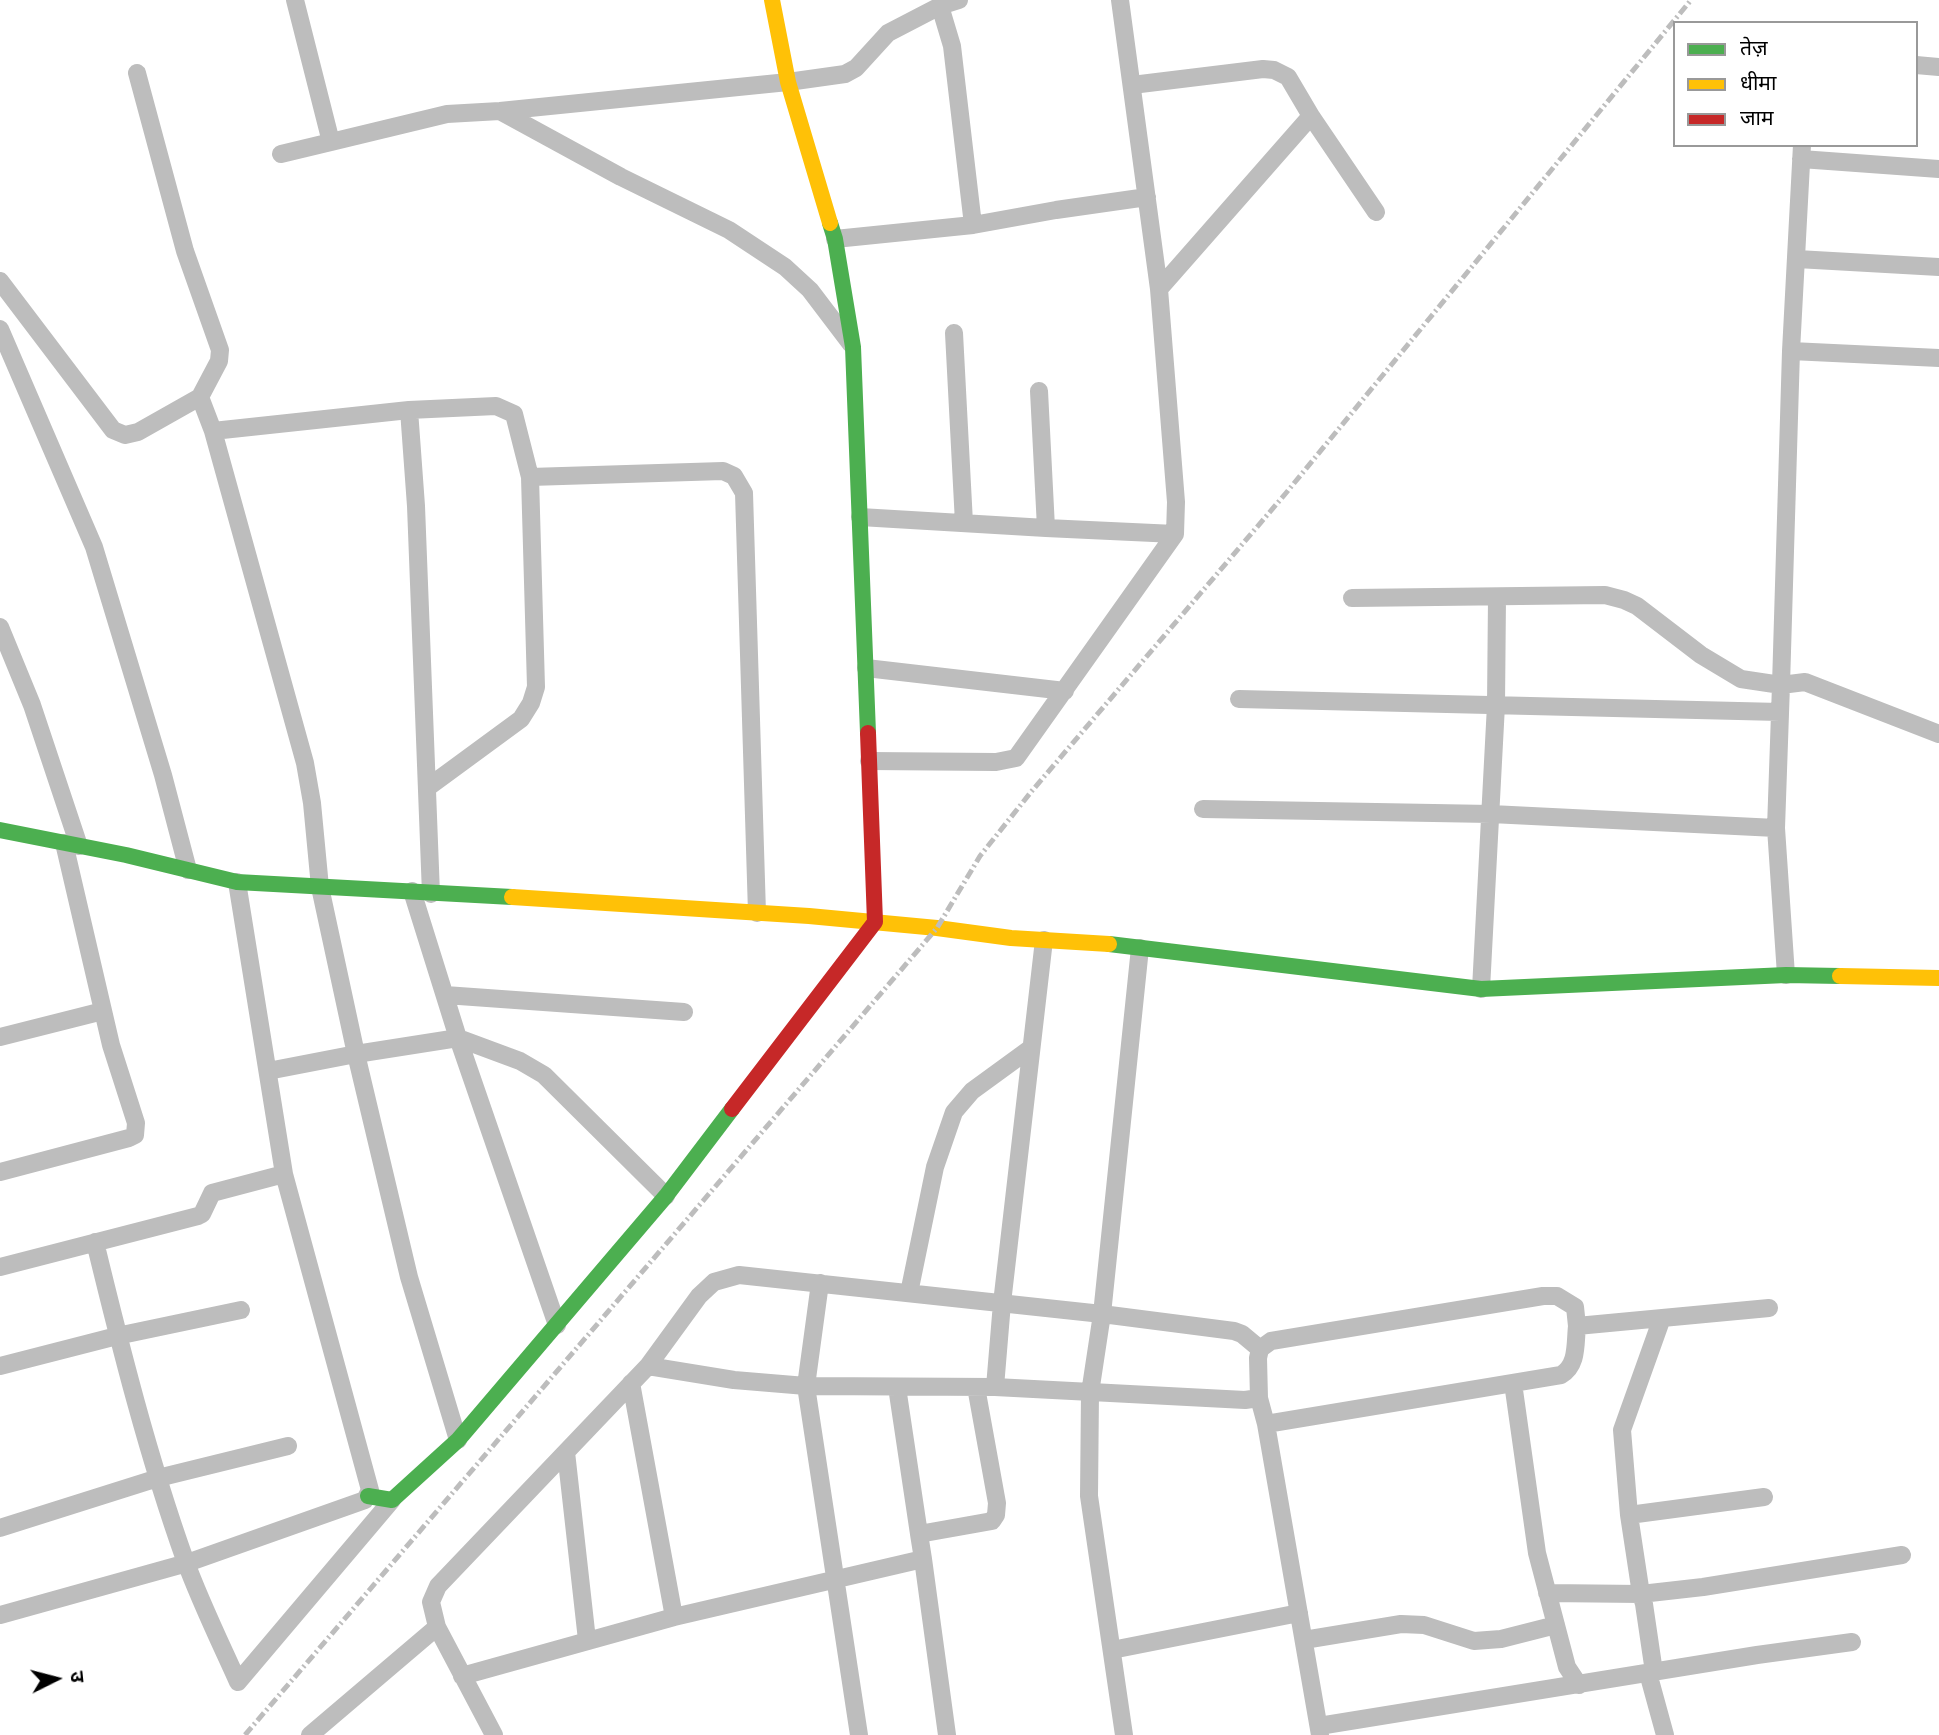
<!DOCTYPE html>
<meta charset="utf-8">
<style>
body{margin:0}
#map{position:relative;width:1939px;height:1735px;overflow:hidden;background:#fff;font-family:Roboto,"Noto Sans Devanagari",sans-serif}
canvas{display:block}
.legend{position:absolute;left:1673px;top:21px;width:245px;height:126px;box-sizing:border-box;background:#fff;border:2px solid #999;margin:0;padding:9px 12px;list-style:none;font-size:21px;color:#000}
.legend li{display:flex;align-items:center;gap:14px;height:35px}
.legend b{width:35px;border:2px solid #999}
.north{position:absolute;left:21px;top:1644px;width:70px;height:70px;-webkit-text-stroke:5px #fff;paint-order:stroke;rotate:84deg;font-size:19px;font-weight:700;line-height:28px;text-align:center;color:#000}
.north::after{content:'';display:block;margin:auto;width:24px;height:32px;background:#000;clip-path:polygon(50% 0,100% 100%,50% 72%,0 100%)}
</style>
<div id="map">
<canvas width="1939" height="1735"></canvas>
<ul class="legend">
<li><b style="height:9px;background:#4caf50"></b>तेज़</li>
<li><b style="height:9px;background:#ffc107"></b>धीमा</li>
<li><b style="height:9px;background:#c62828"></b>जाम</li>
</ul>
<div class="north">उ</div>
</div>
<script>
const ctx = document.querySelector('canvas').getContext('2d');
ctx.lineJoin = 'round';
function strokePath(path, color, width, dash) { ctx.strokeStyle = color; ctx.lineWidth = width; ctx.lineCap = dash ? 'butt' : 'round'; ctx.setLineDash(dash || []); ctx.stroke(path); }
strokePath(new Path2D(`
 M 940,6 L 952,46 L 973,225
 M 1916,65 L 1939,67
 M 137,73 L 185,251 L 220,350 L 219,361 L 200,397 L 213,431 L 305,763 L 312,803 L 320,887 L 356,1054 L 409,1277 L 458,1440
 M 1132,85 L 1263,69 L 1274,70 L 1288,77 L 1311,116 L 1376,212
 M 500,111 L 621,177 L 729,230 L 785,267 L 810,290 L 851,344
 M 331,142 L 447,114 L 500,111 L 788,82 L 845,74 L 856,68 L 888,33 L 940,6 L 959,0
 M 281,154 L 331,142 L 295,0
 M 1801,159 L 1939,169
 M 835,239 L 973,225 L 1056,210 L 1147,197
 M 1797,259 L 1939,267
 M 0,281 L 113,430 L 125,435 L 138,432 L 200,397
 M 1159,289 L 1311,116
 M 0,329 L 94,547 L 163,775 L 188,870
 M 954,333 L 964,523
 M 1791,351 L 1939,358
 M 1039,391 L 1046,528
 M 409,410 L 416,506 L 431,894
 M 213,431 L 409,410 L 496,406 L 514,414 L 530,477 L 723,471 L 734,476 L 744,493 L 757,913
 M 860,517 L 1046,528 L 1175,534
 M 1352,598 L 1605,595 L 1624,600 L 1637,606 L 1701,655 L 1741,679 L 1781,685 L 1791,351 L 1802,145
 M 0,627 L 32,705 L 79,846
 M 866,668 L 1065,691
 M 1239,699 L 1780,712
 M 869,761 L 996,762 L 1016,758 L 1175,534 L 1176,502 L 1159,289 L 1120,0
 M 427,788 L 521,719 L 531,703 L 536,687 L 530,477
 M 1203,809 L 1491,814 L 1776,828
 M 412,891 L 458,1038 L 557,1325
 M 1044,940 L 1002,1303 L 995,1387 L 1245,1400 L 1259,1398 L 1266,1424 L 1320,1735
 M 1786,975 L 1776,828 L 1781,685 L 1805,682 L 1939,734
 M 1481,989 L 1496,705 L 1497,597
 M 445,995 L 684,1012
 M 0,1037 L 103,1011
 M 268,1071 L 356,1054 L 458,1038 L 520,1061 L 544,1075 L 666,1196
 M 0,1172 L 129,1138 L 135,1135 L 136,1123 L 111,1045 L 64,843
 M 95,1242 C 121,1349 148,1456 185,1560 C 200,1601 220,1642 238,1682 L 392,1500
 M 0,1267 L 198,1216 L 202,1214 L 212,1193 L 284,1174
 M 820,1283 L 806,1386 L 859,1735
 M 909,1293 L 935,1167 L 954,1112 L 972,1091 L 1031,1048
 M 0,1366 L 117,1336 L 241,1310
 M 648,1366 L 699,1296 L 714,1282 L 739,1275 L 1102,1314 L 1234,1331 L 1242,1334 L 1260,1349
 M 631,1383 L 674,1617
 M 1513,1383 L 1537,1553 L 1567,1667 L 1579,1685
 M 897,1387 L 919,1534
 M 1259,1398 L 1258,1358 L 1260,1349 L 1271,1341 L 1543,1296 L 1557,1296 L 1575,1307 L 1577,1326
 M 1266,1424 L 1561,1375 C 1578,1365 1575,1344 1577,1326 L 1769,1308
 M 566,1452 L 587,1640
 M 1629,1515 L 1622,1430 L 1662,1318
 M 0,1528 L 158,1478 L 288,1446
 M 923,1559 L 947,1735
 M 1547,1593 L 1641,1594 L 1629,1515 L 1764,1497
 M 0,1615 L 187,1563 L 365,1500 L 370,1490 L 284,1174 L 237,882
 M 1304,1640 L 1401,1624 L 1424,1625 L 1474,1641 L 1501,1639 L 1556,1625
 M 1112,1650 L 1299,1613
 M 1654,1672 L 1644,1604 L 1641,1594 L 1703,1587 L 1902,1555
 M 1648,1673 L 1665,1735
 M 462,1676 L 674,1617 L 923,1559 L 919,1534 L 992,1521 L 996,1515 L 997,1503 L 976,1387
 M 1319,1726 L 1757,1655 L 1852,1642
 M 310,1735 L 437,1627
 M 494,1735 L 437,1627 L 431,1602 L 438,1586 L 648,1366 L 734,1380 L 806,1386 L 995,1387
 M 1124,1735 L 1089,1496 L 1090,1393 L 1102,1314 L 1140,948`), '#bdbdbd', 18);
strokePath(new Path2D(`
 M 830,223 L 835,239 L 853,347 L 868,733
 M 0,830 L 126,855 L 237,882 L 512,897
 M 1109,944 L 1481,989 L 1786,975 L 1840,976
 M 368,1496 L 392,1500 L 458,1440 L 666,1196 L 732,1109`), '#4caf50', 16);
strokePath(new Path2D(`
 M 772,0 L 788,82 L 830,223
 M 512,897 L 809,916 L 937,928 L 1011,938 L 1109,944
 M 1840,976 L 1939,978`), '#ffc107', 16);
strokePath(new Path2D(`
 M 732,1109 L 875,922 L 868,733`), '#c62828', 16);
strokePath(new Path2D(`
 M 245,1735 L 937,928 L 980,856 L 1031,792 L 1286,493 L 1691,0`), '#bdbdbd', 5, [10, 3.5, 2, 3.5]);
</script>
